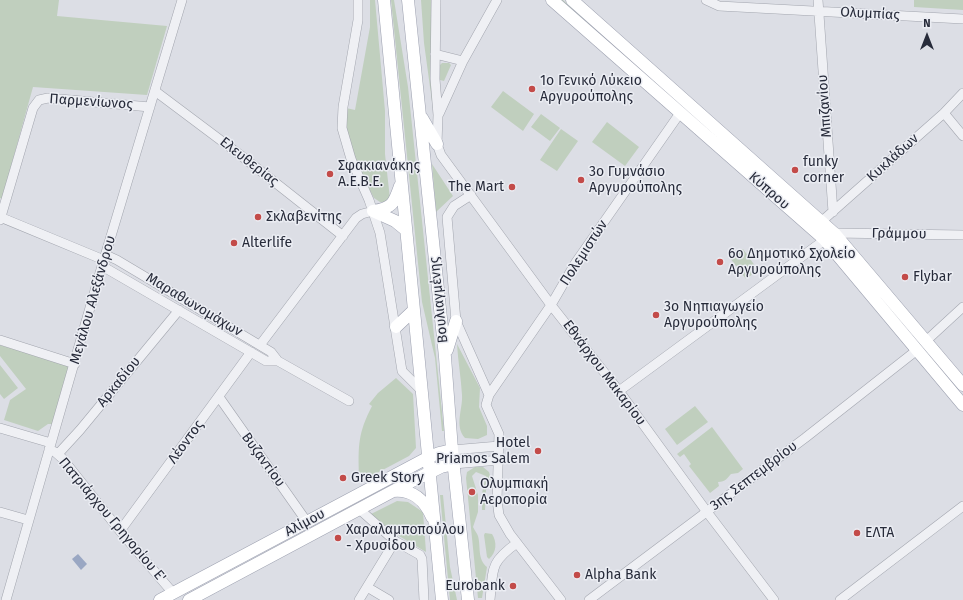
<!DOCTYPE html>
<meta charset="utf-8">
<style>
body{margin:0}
#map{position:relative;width:963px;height:600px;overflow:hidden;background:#dcdee5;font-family:"Fira Sans",sans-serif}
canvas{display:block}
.north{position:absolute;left:907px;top:16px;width:40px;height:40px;-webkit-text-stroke:3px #ebedf3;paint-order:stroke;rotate:0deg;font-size:11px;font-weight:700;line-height:16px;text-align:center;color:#272b3a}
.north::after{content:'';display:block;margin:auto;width:14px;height:18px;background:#272b3a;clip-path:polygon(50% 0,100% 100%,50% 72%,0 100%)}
</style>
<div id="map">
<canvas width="963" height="600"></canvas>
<div class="north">N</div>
</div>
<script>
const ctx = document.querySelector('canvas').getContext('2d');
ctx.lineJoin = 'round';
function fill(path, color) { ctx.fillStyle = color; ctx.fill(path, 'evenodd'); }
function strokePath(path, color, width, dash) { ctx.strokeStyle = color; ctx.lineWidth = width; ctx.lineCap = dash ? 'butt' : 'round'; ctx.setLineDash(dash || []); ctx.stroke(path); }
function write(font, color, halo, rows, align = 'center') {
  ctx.font = font + ' "Fira Sans",sans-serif'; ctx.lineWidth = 3; ctx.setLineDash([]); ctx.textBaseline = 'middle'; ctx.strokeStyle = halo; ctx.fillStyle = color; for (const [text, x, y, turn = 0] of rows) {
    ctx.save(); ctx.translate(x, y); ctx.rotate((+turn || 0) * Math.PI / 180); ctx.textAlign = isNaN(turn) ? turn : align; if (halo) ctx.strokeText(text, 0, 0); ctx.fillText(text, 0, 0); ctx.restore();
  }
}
fill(new Path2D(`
 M 0,0 L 59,0 L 57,16 L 167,26 L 147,95 L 33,87 L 2,199 L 0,198 Z
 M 370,0 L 375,0 L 385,111 L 385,154 L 390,199 L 387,202 L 380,202 L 374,198 C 361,172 340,138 346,108 L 355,110 L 370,27 Z
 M 391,0 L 394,0 L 408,87 L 444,431 L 442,431 L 435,358 L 422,302 Z
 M 421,0 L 434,0 L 433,109 L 424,43 Z
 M 561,0 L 563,0 L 667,92 L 666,93 Z
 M 914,0 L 963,0 L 963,10 L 914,7 Z
 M 442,63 L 449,63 L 451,65 L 444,81 L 440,80 L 440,65 Z
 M 503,91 L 534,114 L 523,131 L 491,107 Z
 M 541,114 L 560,128 L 550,141 L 531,127 Z
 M 607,122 L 639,147 L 625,166 L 592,142 Z
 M 561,129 L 578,141 L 557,171 L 540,160 Z
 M 432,164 L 453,196 L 436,212 Z
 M 743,249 L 758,270 L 746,279 L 730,258 Z
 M 457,344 L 480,388 L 479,407 L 487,426 L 487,435 L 478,439 L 465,438 C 454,426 463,409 462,395 C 461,378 458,361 457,344 Z
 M 0,345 L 72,366 L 54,424 L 48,424 L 38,431 L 4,420 L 10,400 L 26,389 L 0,356 Z
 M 0,365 L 18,388 L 4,399 L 0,394 Z
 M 396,378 L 413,394 L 416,448 L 409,456 L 362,481 L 359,476 C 358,446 358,433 372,406 L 369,404 L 378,393 Z
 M 695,406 L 708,422 L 677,445 L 665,429 Z
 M 712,427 L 743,469 L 738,473 L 731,474 C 727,478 726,482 718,482 L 719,486 L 710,493 L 689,466 L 691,464 L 684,454 L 680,457 L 677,454 Z
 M 475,467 L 483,467 L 489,472 L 491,480 L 486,490 L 485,510 L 482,510 L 482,493 L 486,476 L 476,472 L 472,476 L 478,495 L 478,512 L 473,527 C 475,531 477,533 478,536 C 481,546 477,559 487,567 L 482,598 L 478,598 L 466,478 L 467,472 Z
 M 440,495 L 443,495 L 450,567 L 457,600 L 450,600 Z
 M 397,501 L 408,502 L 423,512 L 426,552 L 394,533 L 371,514 Z
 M 485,533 L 492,534 C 497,542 497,552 489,559 L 487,557 L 484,535 Z`), '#c0cfbe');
fill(new Path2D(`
 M 78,554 L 87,564 L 81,570 L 72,559 Z`), '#9aa7c3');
const minor = new Path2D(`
 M 358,0 L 358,20 L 343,107 L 342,128 L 351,159 L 369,200 L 380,233 L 402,371 L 422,391
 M 436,0 L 435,79 L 438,115 L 437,144 L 441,155 L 551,305 L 619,391 L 707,512 L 774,600
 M 706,0 L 719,6 L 963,19
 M 818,0 L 833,212
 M 435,54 L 463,61
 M 155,91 L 239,154 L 343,236
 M 944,113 L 963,136
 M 439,114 L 463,61 L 497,0
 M 471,195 L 454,206 L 447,217 L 456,321 L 489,395 L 486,405 L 499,434 L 497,500 L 499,515 L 510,534 L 561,600
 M 0,217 L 104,260
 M 0,220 L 33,108 L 39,100 L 48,98 L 150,107
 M 822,221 L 944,113 L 963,93
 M 106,255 L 117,260 L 271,352 L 278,361 L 349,401
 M 102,266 L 266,361 L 278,361
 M 0,340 L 75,364
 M 926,341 L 963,307
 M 260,345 L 356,218 L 362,214 L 373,211
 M 619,391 L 834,233 L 963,235
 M 489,395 L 551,305 L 576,262 L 680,113
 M 219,397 L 307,522
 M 0,428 L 51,443
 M 49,449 L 55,452 L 63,459 L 120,531 L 173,593
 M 452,450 L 499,446
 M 58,454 L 80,430 L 179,310
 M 454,464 L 499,460
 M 359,509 L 395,541 L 420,555 L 422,559 L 424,600
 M 0,512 L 28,520
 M 120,531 L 251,352
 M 367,587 L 389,600
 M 6,600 L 102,266 L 182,0
 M 359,600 L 395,541
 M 490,600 C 493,569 490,562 517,543
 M 589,600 L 805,438 L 917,350
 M 840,600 L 963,506`);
const major = new Path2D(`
 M 384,0 L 442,600
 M 408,0 L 445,357 L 452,450 L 468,600
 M 552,0 L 824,239 L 963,405
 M 572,0 L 834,233 L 963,385
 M 422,118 L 437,144
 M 373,211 C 393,208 394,203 400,186
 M 373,211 L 395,221 L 406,230
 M 396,327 L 414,310
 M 447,350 L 456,321
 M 393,491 C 412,489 424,499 432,517
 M 160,600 L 429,457 L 439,453 L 452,450
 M 189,600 L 410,482 L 441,467 L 454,464`);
strokePath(minor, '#a2a5ae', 10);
strokePath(major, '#9da1b0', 13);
strokePath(minor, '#eff0f4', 9);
strokePath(major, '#fff', 12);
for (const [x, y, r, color] of [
 [532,89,4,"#c34b49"],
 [795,170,4,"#c34b49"],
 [330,174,4,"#c34b49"],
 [581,180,4,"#c34b49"],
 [512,187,4,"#c34b49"],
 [258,217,4,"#c34b49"],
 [234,243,4,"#c34b49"],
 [720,262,4,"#c34b49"],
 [905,277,4,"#c34b49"],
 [656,315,4,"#c34b49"],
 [538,451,4,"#c34b49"],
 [343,478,4,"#c34b49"],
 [472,492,4,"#c34b49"],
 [857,533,4,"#c34b49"],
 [338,538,4,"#c34b49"],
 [577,575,4,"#c34b49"],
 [513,586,4,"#c34b49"]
]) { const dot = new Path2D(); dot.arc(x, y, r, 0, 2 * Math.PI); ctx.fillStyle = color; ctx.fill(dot); strokePath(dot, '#ebedf3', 1.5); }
write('14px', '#272b3a', '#ebedf3', [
 ["Ολυμπίας",870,14,3],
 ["Παρμενίωνος",91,102,4],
 ["Μπιζανίου",825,106,-94],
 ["Κυκλάδων",893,158,-42],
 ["Ελευθερίας",249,162,38],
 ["Κύπρου",769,191,41],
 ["Γράμμου",899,234,1],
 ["Πολεμιστών",584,253,-57],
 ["Μεγάλου Αλεξάνδρου",93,300,-74],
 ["Βουλιαγμένης",439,300,-96],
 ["Μαραθωνομάχων",194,305,31],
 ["Εθνάρχου Μακαρίου",604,373,53],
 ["Αρκαδίου",119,382,-51],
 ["Λέοντος",186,442,-54],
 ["Βυζαντίου",263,460,54],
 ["3ης Σεπτεμβρίου",754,476,-37],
 ["Πατριάρχου Γρηγορίου Ε'",112,520,50],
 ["Αλίμου",305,523,-28]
]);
write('14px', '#272b3a', '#ebedf3', [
 ["1ο Γενικό Λύκειο",540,81],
 ["Αργυρούπολης",540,97],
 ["funky",803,162],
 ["corner",803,178],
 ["Σφακιανάκης",338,166],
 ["Α.Ε.Β.Ε.",338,182],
 ["3ο Γυμνάσιο",589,172],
 ["Αργυρούπολης",589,188],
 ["The Mart",504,187,"right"],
 ["Σκλαβενίτης",266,217],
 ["Alterlife",242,243],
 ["6ο Δημοτικό Σχολείο",728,254],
 ["Αργυρούπολης",728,270],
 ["Flybar",913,277],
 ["3ο Νηπιαγωγείο",664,307],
 ["Αργυρούπολης",664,323],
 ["Hotel",530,443,"right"],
 ["Priamos Salem",530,459,"right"],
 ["Greek Story",351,478],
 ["Ολυμπιακή",480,484],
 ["Αεροπορία",480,500],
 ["Χαραλαμποπούλου",346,530],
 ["- Χρυσίδου",346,546],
 ["ΕΛΤΑ",865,533],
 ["Alpha Bank",585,575],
 ["Eurobank",505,586,"right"]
], 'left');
</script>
